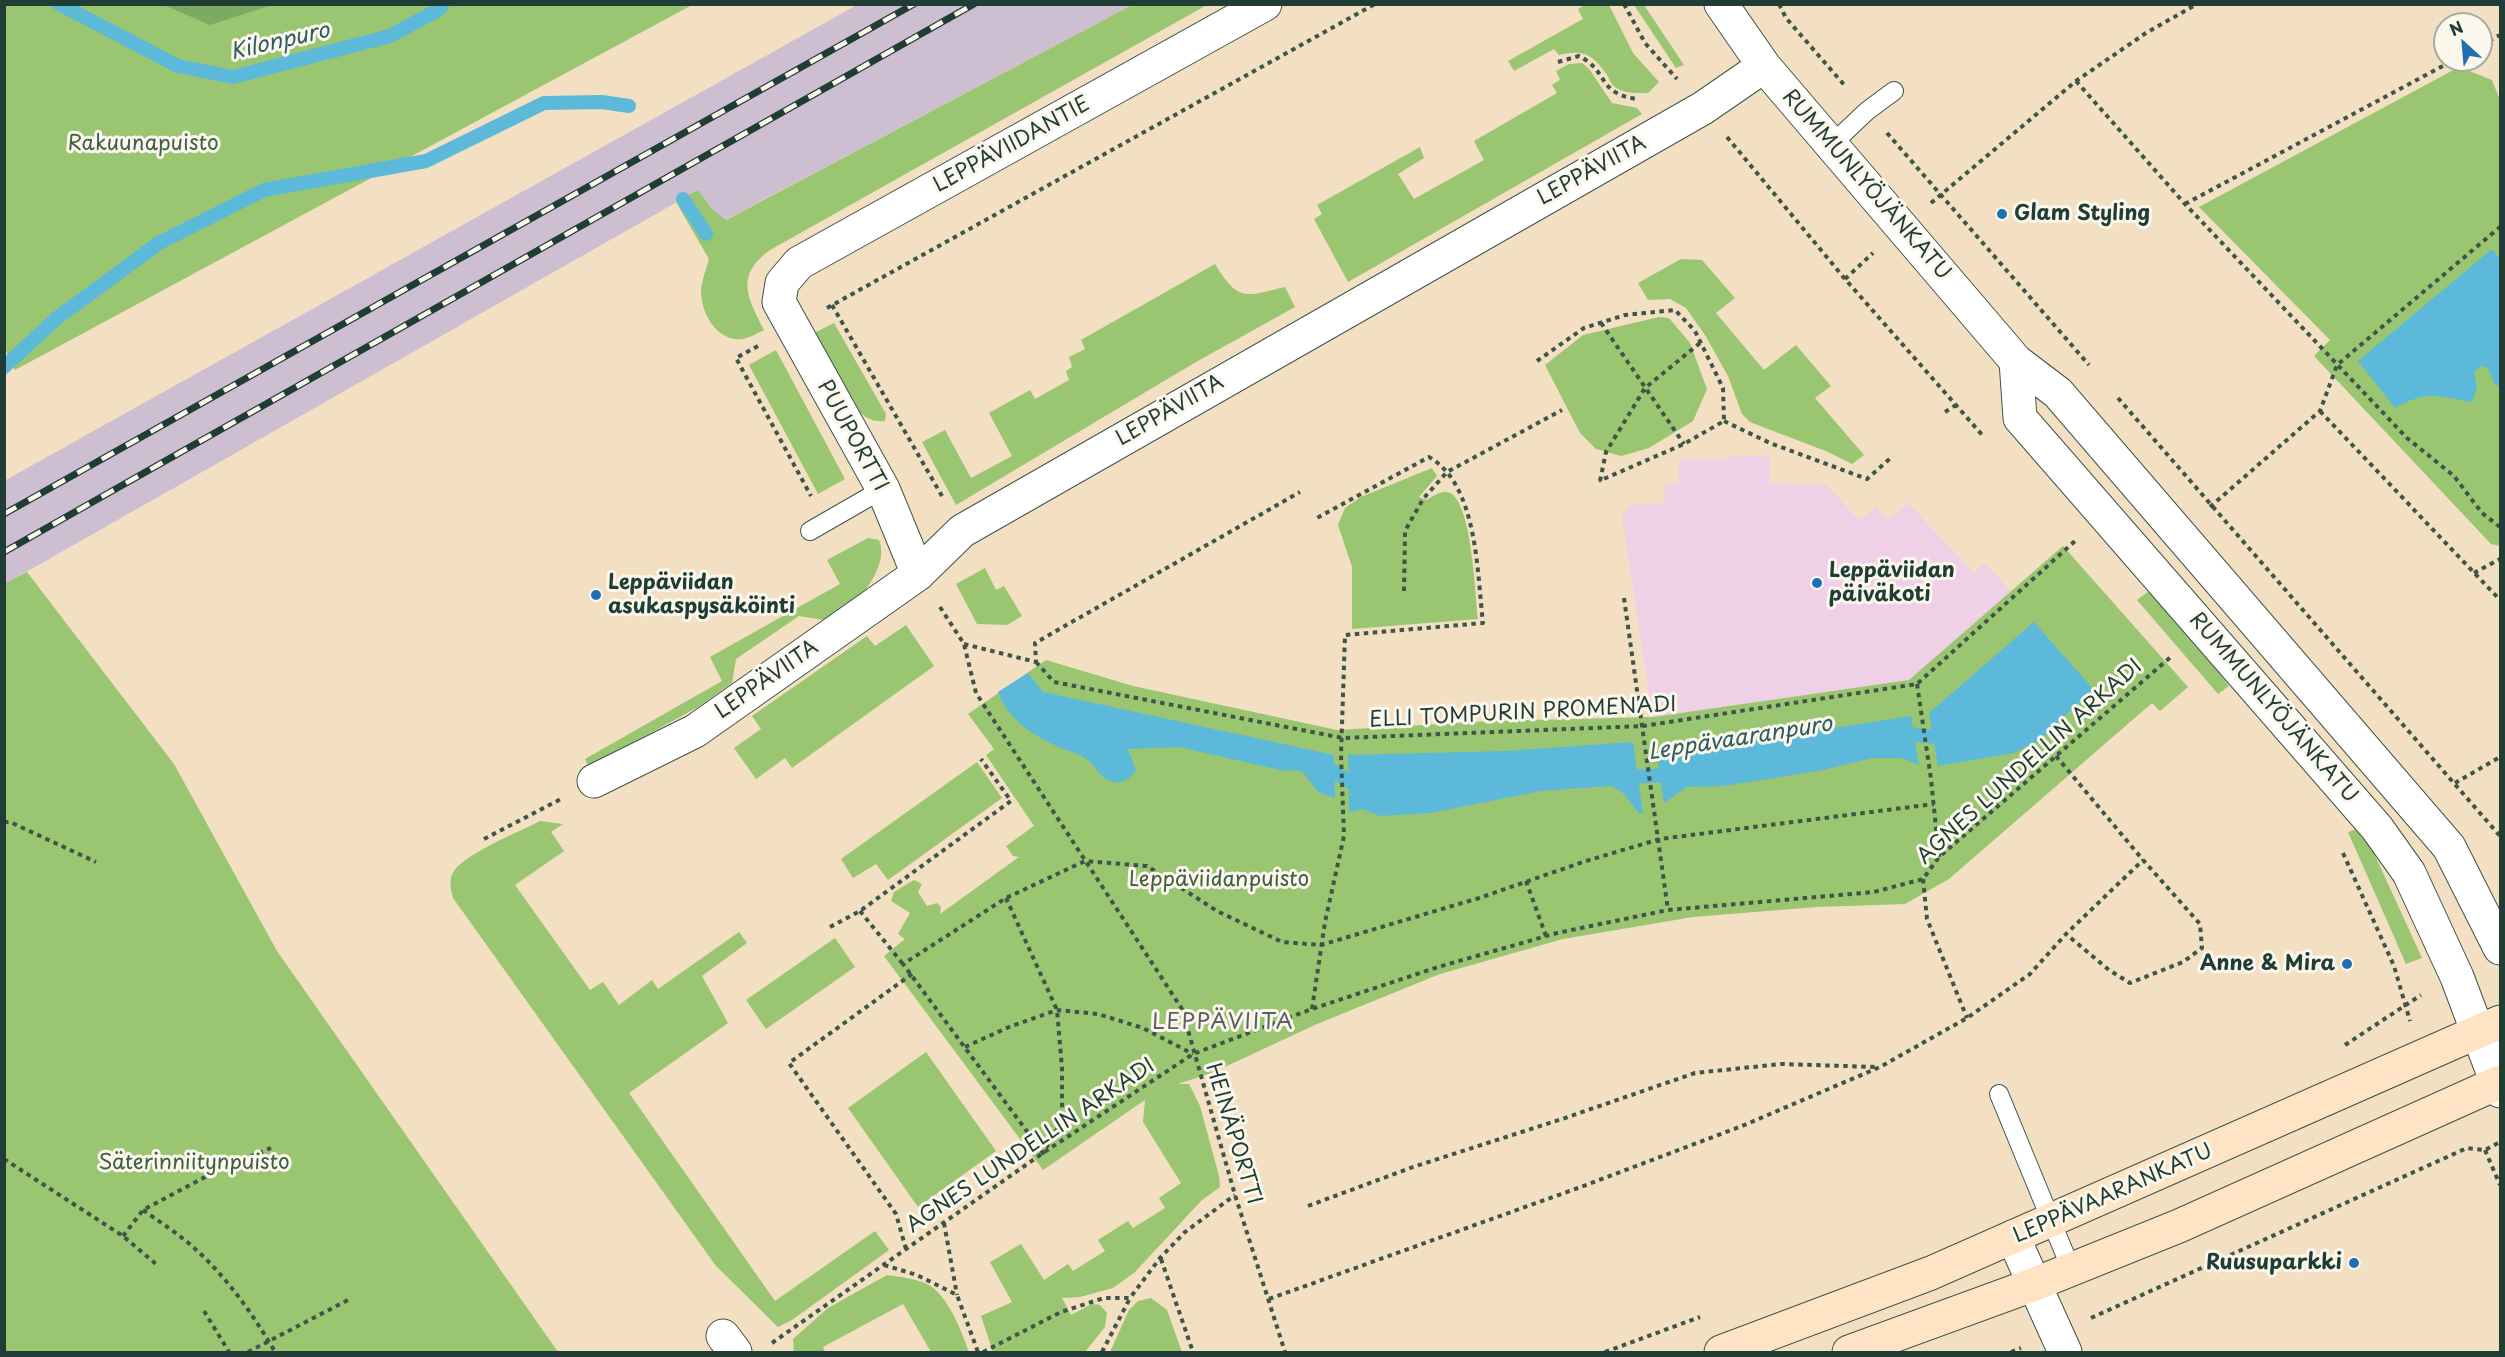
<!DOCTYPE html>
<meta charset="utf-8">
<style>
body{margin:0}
#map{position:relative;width:2505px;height:1357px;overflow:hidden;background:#f3dfc2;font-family:"Playpen Sans",sans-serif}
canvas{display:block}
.frame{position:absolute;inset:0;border:6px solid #1f3d34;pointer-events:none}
.north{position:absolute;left:2433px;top:12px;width:60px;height:60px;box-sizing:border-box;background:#fbf7ec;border:2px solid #a3ada2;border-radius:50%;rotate:334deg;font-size:16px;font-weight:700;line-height:24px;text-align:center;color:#1f3d34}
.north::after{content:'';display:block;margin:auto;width:21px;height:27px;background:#1f6fb2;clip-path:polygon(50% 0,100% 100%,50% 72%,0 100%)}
</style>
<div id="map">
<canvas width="2505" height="1357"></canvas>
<div class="frame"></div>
<div class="north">N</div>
</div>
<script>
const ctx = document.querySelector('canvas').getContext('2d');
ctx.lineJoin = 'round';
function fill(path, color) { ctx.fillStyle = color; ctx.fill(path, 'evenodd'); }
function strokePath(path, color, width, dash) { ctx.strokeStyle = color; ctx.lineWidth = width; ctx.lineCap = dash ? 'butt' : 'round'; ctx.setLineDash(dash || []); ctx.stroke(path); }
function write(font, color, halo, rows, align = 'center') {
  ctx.font = font + ' "Playpen Sans",sans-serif'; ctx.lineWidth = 6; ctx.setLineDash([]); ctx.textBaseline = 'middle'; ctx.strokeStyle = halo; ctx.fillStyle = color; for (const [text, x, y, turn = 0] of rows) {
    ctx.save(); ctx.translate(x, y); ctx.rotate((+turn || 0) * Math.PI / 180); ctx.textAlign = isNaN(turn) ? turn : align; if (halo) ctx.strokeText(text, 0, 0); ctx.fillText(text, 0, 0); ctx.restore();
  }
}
fill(new Path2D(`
 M 1730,456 L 1770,456 L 1770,483 L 1825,484 L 1860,521 L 1876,507 L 1889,520 L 1908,503 L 1974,573 L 1985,563 L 2011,592 L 1909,680 L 1653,717 L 1622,517 L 1630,505 L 1664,503 L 1665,483 L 1679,483 L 1679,459 L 1730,459 Z`), '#efd0e6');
fill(new Path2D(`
 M 857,5 L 1132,5 L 725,220 L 713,210 L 698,190 L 5,584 L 4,481 Z`), '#cdbed2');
fill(new Path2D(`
 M 1587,4 L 1609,5 L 1633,53 L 1659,82 L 1648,93 C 1637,93 1624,94 1615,87 C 1612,85 1609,79 1607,75 C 1593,54 1583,49 1559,55 L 1554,49 L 1514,71 L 1508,61 L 1583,19 L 1578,9 Z
 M 5,5 L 692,5 L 15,370 L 5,349 Z
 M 1132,5 L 1207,5 L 770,250 C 735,275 747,297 764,330 C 757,333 750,338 742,339 C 717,342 701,313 701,291 C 702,280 706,270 709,259 L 676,202 L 698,190 L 713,210 L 726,220 Z
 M 1634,5 L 1644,5 L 1684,65 L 1676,68 Z
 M 1582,63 L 1589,69 L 1612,103 L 1637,108 L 1642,114 L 1348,282 L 1314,219 L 1322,214 L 1317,205 L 1420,147 L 1424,158 L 1398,174 L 1414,199 L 1484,160 L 1474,141 L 1557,93 L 1552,85 L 1560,80 L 1556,71 L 1569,64 Z
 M 2459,67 L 2492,80 L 2500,100 L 2500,546 L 2491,544 L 2314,356 L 2330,340 L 2199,207 Z
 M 1681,259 L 1702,260 L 1735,298 L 1716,313 L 1764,370 L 1796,345 L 1831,386 L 1815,398 L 1864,455 L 1852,464 L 1828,452 L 1750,422 L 1742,414 L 1728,376 L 1705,335 L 1686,308 L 1670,299 L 1648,300 L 1638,283 Z
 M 1215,264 C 1239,303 1245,296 1285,287 L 1295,307 L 1196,362 L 956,505 L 922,442 L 945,430 L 971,478 L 1012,456 L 989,413 L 1030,390 L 1035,399 L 1069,380 L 1066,371 L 1072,367 L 1069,357 L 1085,349 L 1081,340 Z
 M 1659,317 L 1669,318 L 1690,343 L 1707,389 L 1693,421 L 1649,448 L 1621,456 L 1596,449 L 1580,433 L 1545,365 L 1583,335 Z
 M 834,323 L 886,414 L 885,421 C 872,423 863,416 854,407 L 814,333 Z
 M 776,350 L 845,479 L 818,494 L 749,365 Z
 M 1432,468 L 1437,476 L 1419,497 L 1427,500 C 1434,495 1445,488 1453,495 C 1472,512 1475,592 1478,619 L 1352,629 L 1352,567 L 1338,525 L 1345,508 L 1361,497 Z
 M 868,538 L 879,540 C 886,555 876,576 866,589 C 858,599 835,612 824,620 L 799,616 L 736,659 L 732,683 L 698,707 L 589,767 L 585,759 L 722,681 L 710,657 L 840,584 L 827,560 Z
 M 2063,546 L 2188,687 L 2160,711 L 2152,703 L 1949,879 L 1905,904 L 1817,907 L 1693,917 L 1563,939 L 1440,974 L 1317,1024 L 1214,1072 L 1178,1084 L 1189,1084 L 1200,1106 L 1219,1176 L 1220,1187 L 1201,1201 L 1135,1272 L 1113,1288 L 1080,1297 L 1062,1298 L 1071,1315 L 1092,1304 L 1100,1305 L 1107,1313 L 1105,1327 L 1085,1352 L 993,1352 L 981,1316 L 1012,1302 L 990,1262 L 1021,1244 L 1044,1280 L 1068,1264 L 1073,1271 L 1105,1251 L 1098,1240 L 1128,1221 L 1133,1228 L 1165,1208 L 1159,1198 L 1181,1183 L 1143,1122 L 1145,1100 L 1043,1170 L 884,956 L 905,939 L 898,934 L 910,913 L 891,901 L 894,892 L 914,880 L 922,884 L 918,892 L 927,906 L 937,903 L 941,907 L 940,914 L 1019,857 L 1013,856 L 1006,846 L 1034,826 L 986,755 L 994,749 L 968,714 L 1046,660 L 1133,686 L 1337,730 L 1489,721 L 1653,717 L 1909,680 Z
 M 985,568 L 996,590 L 1004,586 L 1022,616 L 1007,625 L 977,624 L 956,584 Z
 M 27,572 L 174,764 L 277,951 L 558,1352 L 5,1352 L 4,584 Z
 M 2154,587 L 2229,686 L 2218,694 L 2137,600 Z
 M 906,625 L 934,666 L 792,768 L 785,758 L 756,779 L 734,748 L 761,729 L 752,716 L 867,636 L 875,646 Z
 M 977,762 L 1002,798 L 888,880 L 876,864 L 853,878 L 841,859 Z
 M 540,821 L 563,824 L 551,832 L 564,851 L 515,885 L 590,990 L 603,982 L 619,1005 L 652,980 L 658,989 L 739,932 L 747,943 L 702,976 L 728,1023 L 629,1093 L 775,1301 L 875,1231 L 889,1250 L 792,1320 L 778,1327 L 716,1266 L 453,898 C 451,890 448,879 454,871 C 466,853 519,832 540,821 Z
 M 2362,827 L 2422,958 L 2406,964 L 2348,832 Z
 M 835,938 L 855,967 L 766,1029 L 746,1000 Z
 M 926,1052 L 996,1151 L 918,1207 L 848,1108 Z
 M 887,1275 C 900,1277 921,1279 932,1287 C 950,1301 962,1332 969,1352 L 931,1352 L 903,1304 L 823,1347 L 825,1352 L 794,1352 L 793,1339 L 828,1308 Z
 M 1151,1298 L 1167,1310 L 1182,1352 L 1110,1352 L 1129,1310 L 1138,1301 Z`), '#9ac571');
fill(new Path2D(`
 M 164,5 L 272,5 L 210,25 Z`), '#7baa63');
fill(new Path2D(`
 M 2492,249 L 2500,259 L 2500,370 L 2496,371 L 2482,366 L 2474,372 L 2477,387 L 2472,402 C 2438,396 2426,390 2395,408 L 2358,361 Z
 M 2034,622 L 2093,689 L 2041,739 L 2014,753 L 1938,766 L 1929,713 Z
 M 1028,673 L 1043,692 L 1334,755 L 1335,798 L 1318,792 L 1302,771 L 1280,770 L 1179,747 L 1128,749 L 1136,770 C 1131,776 1126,783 1117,782 C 1100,782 1097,766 1085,758 C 1078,753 1067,751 1059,747 C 1033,736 1008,719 998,692 Z
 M 1911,716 L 1919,765 L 1902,758 L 1873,758 L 1818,771 L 1723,786 L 1687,787 L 1664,803 L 1657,756 Z
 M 1633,742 L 1643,814 L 1639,813 L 1622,792 L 1611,786 L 1541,791 L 1430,813 L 1380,816 L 1363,809 L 1349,812 L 1348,755 L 1506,751 Z`), '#5cb9da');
strokePath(new Path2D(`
 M 59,4 L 178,66 L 233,77 L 390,36 L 438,10 L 443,4
 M 683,199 L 706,234
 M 2490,356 L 2500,379
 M 4,367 L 57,318 L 159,243 L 264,190 L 426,161 L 544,103 L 602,102 L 629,106
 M 1896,733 L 1949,738
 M 1317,766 L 1334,772 L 1364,790
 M 1621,777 L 1677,775`), '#5cb9da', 14);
const lane = new Path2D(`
 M 1831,145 L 1867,111 L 1894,91
 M 810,531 L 883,489
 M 1999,1094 L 2071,1269`);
const street = new Path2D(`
 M 1721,4 L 1764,66 L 2016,361 L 2058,393 L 2449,847 L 2500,948
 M 2016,361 L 2020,418 L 2377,828 L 2409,873 L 2457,977 L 2500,1091
 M 918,574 L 883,489 L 779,302 L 782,283 L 799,263 L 1265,4
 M 594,781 L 695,731 L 918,574 L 962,531 L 1703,108 L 1764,66
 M 2013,1237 L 2065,1352
 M 723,1336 L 735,1352`);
const secondary = new Path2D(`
 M 1721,1352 L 1931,1273 L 2500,1022
 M 1849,1352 L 2035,1284 L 2179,1226 L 2500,1082`);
strokePath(lane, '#3f5549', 20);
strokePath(street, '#3f5549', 35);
strokePath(secondary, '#3f5549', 35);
strokePath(new Path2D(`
 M 1624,4 L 1645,43 L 1677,79
 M 1779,4 L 1786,18 L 1846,87
 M 2481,45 L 2500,35
 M 1558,62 L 1579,56 C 1610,72 1596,93 1637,99
 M 2076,81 L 2185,204 L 2407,438 L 2454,476 L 2482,513 L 2500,527
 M 1887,133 L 2089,365
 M 1727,137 L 1845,279 L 1984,437
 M 1931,203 L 2076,81 L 2146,33 L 2197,4
 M 2185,204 L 2454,60
 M 1845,279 L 1873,253
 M 832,305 L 942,496
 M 827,308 L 1375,4
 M 1601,323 L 1684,444
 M 758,346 L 736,358 L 811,496
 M 1537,361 L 1584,328 L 1625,315 L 1675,310 L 1695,331 L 1723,388 L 1724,421 L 1684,444 L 1599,481
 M 2118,398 L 2500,836
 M 2320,411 L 2500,600
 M 1945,412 L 1956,405
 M 1724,421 L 1770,443 L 1867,479 L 1893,456
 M 1600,481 L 1606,452 L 1645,388 L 1700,343
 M 2210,507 L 2320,411 L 2337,365 L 2500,227
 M 2474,573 L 2500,559
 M 1404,591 L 1405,531 L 1423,499 L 1447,472 L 1562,410
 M 1624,598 L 1668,910
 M 940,607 L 964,644 L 976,693 L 1182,1009 L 1235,1195 L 1285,1352
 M 964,644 L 1036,662 L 1035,643 L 1300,492
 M 1036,662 L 1054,682 L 1343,738 L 1643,726 L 1917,684 L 2075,541
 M 1917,684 L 1931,779 L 1939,857
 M 2056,756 L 2143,860 L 2200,924 L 2202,948 L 2183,962 L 2130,983 L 2109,970 L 2066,934
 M 2455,783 L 2500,757
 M 4,822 L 10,822 L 96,862
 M 484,839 L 561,799
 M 2343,853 L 2394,966 L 2410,1021
 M 1923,879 L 1927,919 L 1967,1018
 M 1526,881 L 1546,936
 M 1006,898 L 1057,1010 L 1062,1068 L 1062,1121 L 1043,1153 L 903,964 L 1006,898 L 1085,861 L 1147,866 L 1217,911 L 1282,942 L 1321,945 L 1479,898 L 1586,861 L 1660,839 L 1934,804
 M 860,911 L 903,964
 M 830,927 L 860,911 L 1011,801 L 981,759
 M 1312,1009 L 1325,922 L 1344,836 L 1341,755 L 1345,635 L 1483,623 C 1477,573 1478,485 1429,457 L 1315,519
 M 2345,1045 L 2421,995
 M 965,1047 L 1009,1027 L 1057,1010 L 1098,1014 L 1143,1028 L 1193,1054
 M 2485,1150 L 2500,1185
 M 4,1159 L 123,1236 L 156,1264
 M 1308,1206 L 1413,1167 L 1562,1119 L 1695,1073 L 1781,1064 L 1876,1067
 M 143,1210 C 160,1222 177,1233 192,1246 C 226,1276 253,1314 275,1352
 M 944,1223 L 957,1295
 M 123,1236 L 143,1210 L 222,1168 L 271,1148
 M 906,1249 L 896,1214 L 789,1063 L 912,974
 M 1161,1259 L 1193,1352
 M 884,1265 L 917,1275 L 957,1295 L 978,1352
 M 1269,1299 L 1578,1188 L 1742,1126 L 1880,1067 L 1967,1018 L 2030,974 L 2066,934 L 2143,860
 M 204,1311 L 229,1352
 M 2091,1318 L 2467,1148 L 2485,1150 L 2500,1142
 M 772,1343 L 1043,1153 L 1193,1054 L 1312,1009 L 1438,967 L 1557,933 L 1668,910 L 1874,892 L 1923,879 L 1939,857 L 2173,655
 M 248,1352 L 348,1300
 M 983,1352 L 1061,1312 L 1104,1298 L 1130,1298 L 1160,1258 L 1185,1232 L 1235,1195
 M 1102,1352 L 1130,1298
 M 1605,1352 L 1700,1317
 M 2011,1352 L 2021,1348`), '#3f5549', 4, [4.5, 4.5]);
strokePath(lane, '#fff', 18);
strokePath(street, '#fff', 33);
strokePath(secondary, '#fee4c5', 33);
const rail = new Path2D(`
 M 4,514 L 914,4
 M 4,552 L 974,4`);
strokePath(rail, '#1f3d34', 7);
strokePath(rail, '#fbf7ec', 4.5, [14]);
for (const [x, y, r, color] of [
 [2002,214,6,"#1f6fb2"],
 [1817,583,6,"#1f6fb2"],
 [596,595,6,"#1f6fb2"],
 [2347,964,6,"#1f6fb2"],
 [2354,1263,6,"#1f6fb2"]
]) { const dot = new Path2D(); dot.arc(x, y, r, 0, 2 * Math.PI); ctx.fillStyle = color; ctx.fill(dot); strokePath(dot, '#fbf7ec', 2); }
write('21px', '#3e5f43', '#fbf7ec', [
 ["Rakuunapuisto",143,144],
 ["Leppäviidanpuisto",1219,880],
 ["Säterinniitynpuisto",194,1163]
]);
write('21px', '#1f3d34', '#fbf7ec', [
 ["LEPPÄVIIDANTIE",1012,145,-29],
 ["LEPPÄVIITA",1592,171,-29],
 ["RUMMUNLYÖJÄNKATU",1866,185,49],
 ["LEPPÄVIITA",1170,411,-30],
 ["PUUPORTTI",852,436,61],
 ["LEPPÄVIITA",767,680,-35],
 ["RUMMUNLYÖJÄNKATU",2273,708,49],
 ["ELLI TOMPURIN PROMENADI",1523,713,-3],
 ["AGNES LUNDELLIN ARKADI",2030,762,-42],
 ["HEINÄPORTTI",1233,1134,73],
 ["AGNES LUNDELLIN ARKADI",1031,1146,-34],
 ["LEPPÄVAARANKATU",2113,1194,-24]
]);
write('bold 21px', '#1f3d34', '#fbf7ec', [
 ["Glam Styling",2014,214],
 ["Leppäviidan",1829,571],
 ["päiväkoti",1829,595],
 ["Leppäviidan",608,583],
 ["asukaspysäköinti",608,607],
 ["Anne & Mira",2335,964,"right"],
 ["Ruusuparkki",2342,1263,"right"]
], 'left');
write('italic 22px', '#2e5c5e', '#fbf7ec', [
 ["Kilonpuro",280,42,-13],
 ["Leppävaaranpuro",1740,739,-9]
]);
ctx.letterSpacing = '1.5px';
write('22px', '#5c5f63', '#fbf7ec', [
 ["LEPPÄVIITA",1223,1023]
]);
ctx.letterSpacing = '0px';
</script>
